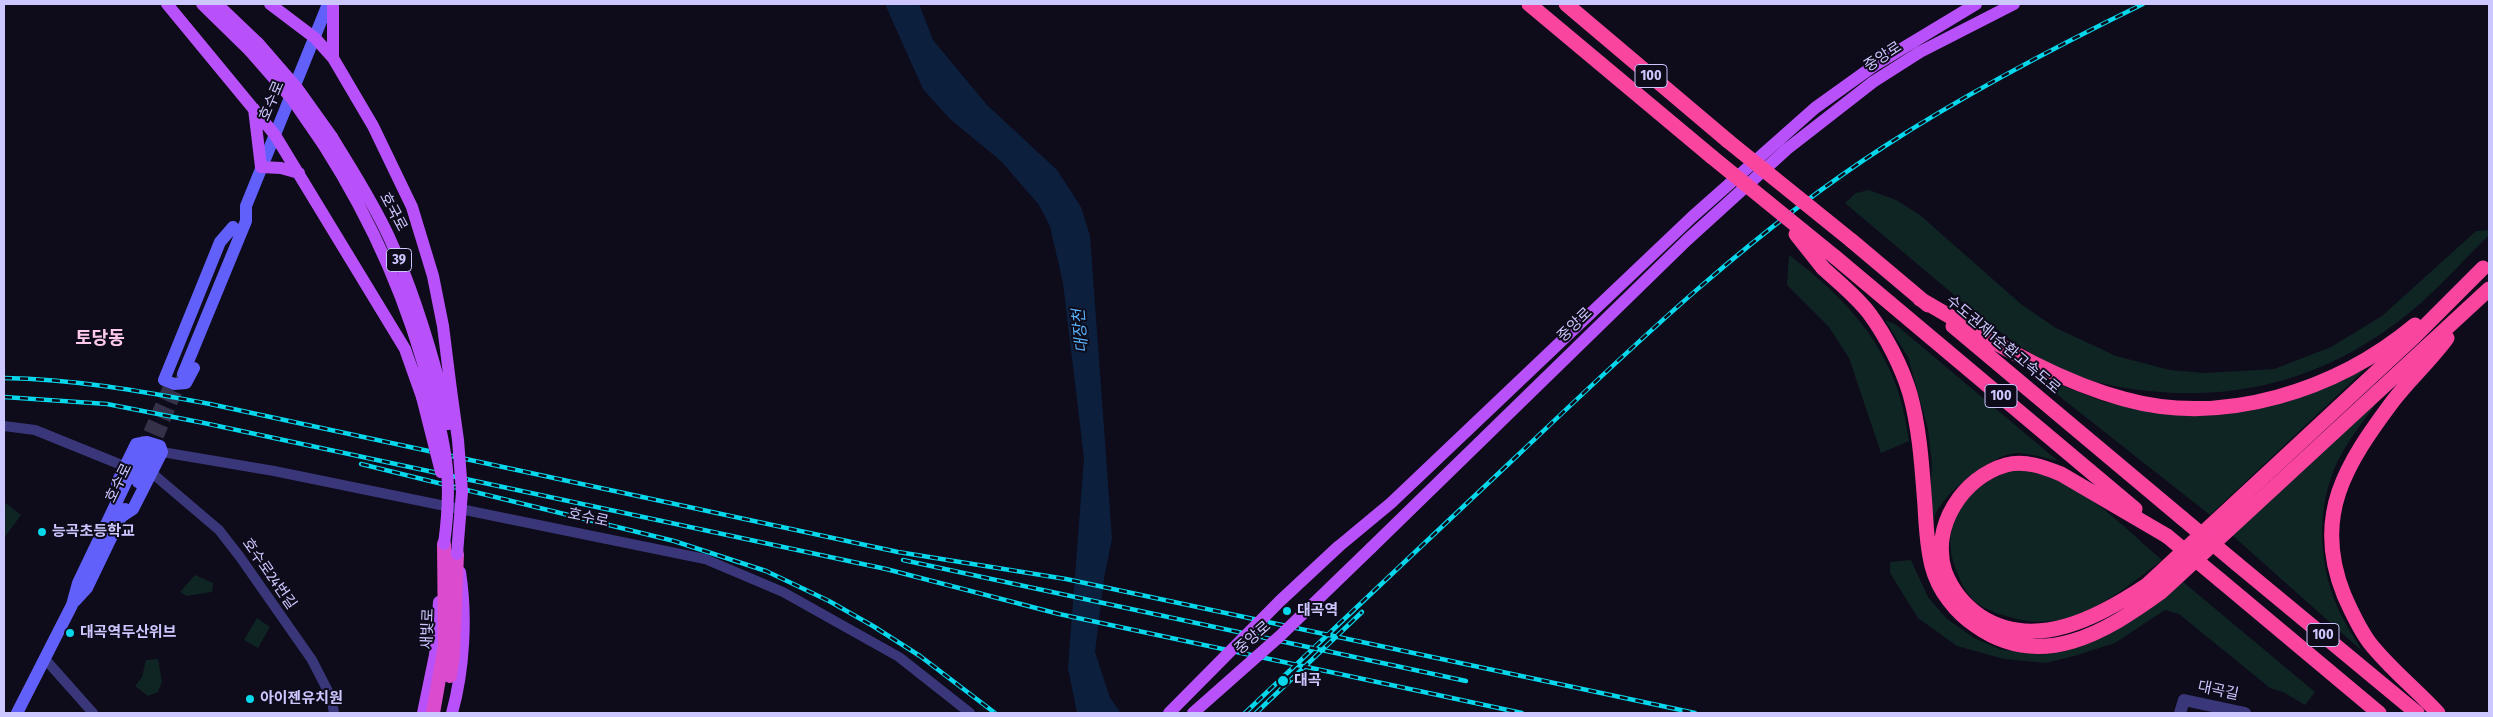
<!DOCTYPE html>
<meta charset="utf-8">
<style>
body{margin:0}
#map{position:relative;width:2493px;height:717px;overflow:hidden;background:#0e0b1b;font-family:"Fira Sans Condensed",sans-serif}
canvas{display:block}
.frame{position:absolute;inset:0;border:5px solid #ccc7fe;pointer-events:none}
</style>
<div id="map">
<canvas width="2493" height="717"></canvas>
<div class="frame"></div>
</div>
<script>
const ctx = document.querySelector('canvas').getContext('2d');
ctx.lineJoin = 'round';
function fill(path, color) { ctx.fillStyle = color; ctx.fill(path, 'evenodd'); }
function strokePath(path, color, width, dash) { ctx.strokeStyle = color; ctx.lineWidth = width; ctx.lineCap = dash ? 'butt' : 'round'; ctx.setLineDash(dash || []); ctx.stroke(path); }
function write(font, color, halo, rows, align = 'center') {
  ctx.font = font + ' "Fira Sans Condensed","Noto Sans KR",sans-serif'; ctx.lineWidth = 4; ctx.setLineDash([]); ctx.textBaseline = 'middle'; ctx.strokeStyle = halo; ctx.fillStyle = color; for (const [text, x, y, turn = 0] of rows) {
    ctx.save(); ctx.translate(x, y); ctx.rotate((+turn || 0) * Math.PI / 180); ctx.textAlign = isNaN(turn) ? turn : align; if (halo) ctx.strokeText(text, 0, 0); ctx.fillText(text, 0, 0); ctx.restore();
  }
}
fill(new Path2D(`
 M 1869,190 L 1896,200 L 1920,215 L 2022,305 L 2056,328 L 2116,356 L 2170,370 L 2205,373 L 2274,369 L 2331,347 L 2382,316 L 2476,231 L 2489,230 L 2489,235 C 2467,257 2445,281 2422,302 C 2347,368 2260,400 2160,392 C 2117,389 2072,379 2034,355 C 2003,336 1975,312 1947,289 C 1913,260 1879,232 1845,203 L 1856,193 Z
 M 1789,255 C 1855,305 1899,356 1909,441 L 1881,453 L 1849,358 L 1829,327 L 1787,285 Z
 M 1885,320 L 1895,324 L 2058,461 C 2045,458 2032,454 2019,453 C 1994,452 1943,493 1935,516 C 1933,523 1933,533 1933,540 L 1930,500 L 1932,465 L 1928,429 L 1908,357 Z
 M 2374,361 L 2210,515 L 2031,374 L 2105,402 L 2153,410 L 2208,413 Z
 M 2388,387 C 2373,409 2355,430 2342,453 C 2319,494 2317,545 2331,590 C 2337,611 2351,632 2362,651 L 2232,535 Z
 M 2015,469 C 2025,471 2036,472 2046,475 C 2090,491 2127,530 2162,560 C 2130,585 2095,614 2054,621 C 2040,623 2022,621 2009,617 C 1979,608 1968,601 1957,572 C 1936,522 1969,484 2015,469 Z
 M 4,502 L 21,515 L 4,538 Z
 M 1911,560 L 1928,597 L 1946,618 L 1974,638 L 2002,650 L 2031,652 L 2070,647 L 2182,581 L 2315,692 L 2305,705 L 2283,692 L 2270,688 L 2179,614 L 2165,610 L 2115,643 L 2074,656 L 2046,663 L 2004,659 L 1957,646 L 1918,618 L 1890,573 L 1890,562 Z
 M 195,575 L 213,583 L 212,592 L 187,596 L 180,592 Z
 M 257,618 L 270,627 L 258,648 L 244,640 Z
 M 158,659 L 162,682 L 158,692 L 148,696 L 135,686 L 142,677 L 146,660 Z`), '#0f2524');
fill(new Path2D(`
 M 885,4 L 919,4 L 933,40 L 987,105 L 1057,170 L 1081,207 L 1090,236 L 1112,539 L 1104,578 L 1095,652 L 1110,698 L 1121,713 L 1077,713 L 1068,668 L 1084,458 L 1063,283 L 1050,226 L 1039,205 L 1001,161 L 950,119 L 923,89 Z`), '#0c203e');
strokePath(new Path2D(`
 M 142,449 L 173,378
 M 151,453 L 183,375`), '#343148', 12, [12, 6]);
strokePath(new Path2D(`
 M 4,426 L 35,430 L 124,466
 M 162,452 L 274,471 L 705,559 L 783,592 L 899,657 L 970,713
 M 152,473 L 219,530 L 240,557 L 312,660 L 331,697 L 334,713
 M 45,659 L 93,713`), '#393779', 10);
strokePath(new Path2D(`
 M 2180,713 L 2184,700 L 2245,713`), '#393779', 12);
strokePath(new Path2D(`
 M 194,368 L 186,383 L 174,384 L 164,380 L 220,242 L 233,227
 M 183,374 L 246,221 L 246,206 L 328,4
 M 138,482 L 151,453
 M 117,483 L 136,444 L 147,442 L 160,446 L 162,452 L 133,509 L 121,517
 M 75,601 L 87,588 L 125,509
 M 17,713 L 72,605 L 78,583 L 142,449`), '#6260fb', 12);
strokePath(new Path2D(`
 M 167,4 L 275,135 L 405,349 L 422,397
 M 202,4 L 250,51
 M 217,4 L 258,43
 M 270,4 L 315,38 L 333,58 L 373,126 L 412,207 L 433,276 L 443,326 L 451,390
 M 333,4 L 333,58
 M 254,109 L 261,167 L 281,168 L 299,173
 M 332,137 C 352,170 373,202 389,237 C 412,287 428,339 442,393
 M 323,144 C 374,224 409,304 432,396
 M 1338,547 L 1391,503 L 1692,217 L 1815,108 L 1875,65 L 1976,4
 M 1371,548 L 1687,240 L 1787,149 L 1873,82 L 1920,52 L 2014,4
 M 423,713 L 435,655 L 439,602
 M 452,713 C 464,670 467,616 460,572`), '#b951fb', 12);
strokePath(new Path2D(`
 M 450,676 L 453,655 L 457,554
 M 433,713 L 445,645 L 444,544`), '#da4bcd', 14);
strokePath(new Path2D(`
 M 1529,4 L 1712,157
 M 1566,4 L 1728,141
 M 1852,241 L 1928,305
 M 1835,257 L 2135,509
 M 1823,268 C 1838,282 1856,296 1869,313 C 1886,336 1902,367 1910,394 C 1920,430 1922,469 1925,506 C 1926,526 1927,547 1932,566 C 1938,590 1956,613 1976,626 C 2041,672 2106,632 2161,592 L 2489,289
 M 1920,299 C 1986,337 2050,379 2124,399 C 2224,427 2337,390 2415,325
 M 1953,326 L 2182,518
 M 2167,536 L 2061,474 C 2044,467 2025,460 2006,465 C 1963,477 1930,527 1945,572 C 1952,590 1964,605 1980,616 C 2035,652 2099,617 2147,585 L 2415,336 L 2483,268
 M 2237,564 L 2417,713
 M 2220,580 L 2379,713
 M 2438,713 C 2416,689 2389,668 2369,642 C 2359,628 2351,611 2344,595 C 2312,516 2346,464 2393,401 C 2410,379 2431,360 2447,338`), '#fa459f', 15);
const rail = new Path2D(`
 M 4,378 C 74,379 141,391 210,404 L 898,552 L 1066,579 L 1695,713
 M 4,397 L 107,404 L 204,423 L 886,569 L 1059,614 L 1522,713
 M 361,464 L 674,541 L 766,571 L 829,601 L 873,626 L 920,656 L 995,713
 M 903,560 L 1466,681
 M 1245,713 C 1335,627 1427,541 1518,455 C 1634,345 1750,233 1885,146 C 1967,93 2055,47 2143,4
 M 1256,713 L 1362,612`);
strokePath(rail, '#06d7eb', 4.5);
strokePath(rail, '#0e0b1b', 2.5, [8]);
strokePath(new Path2D(`
 M 258,43 L 297,88 L 332,137
 M 250,51 L 292,99 L 323,144
 M 451,390 L 458,440 L 462,492 L 457,554
 M 442,393 L 448,424
 M 432,396 C 448,453 452,486 444,544
 M 422,397 L 441,472
 M 1169,713 L 1280,601 L 1338,547
 M 1193,713 L 1280,636 L 1371,548`), '#b951fb', 12);
strokePath(new Path2D(`
 M 1728,141 L 1852,241
 M 1712,157 L 1835,257
 M 1796,234 L 1823,268
 M 2182,518 L 2237,564
 M 2167,536 L 2220,580`), '#fa459f', 15);
for (const [x, y, r, color] of [
 [42,532,5,"#06d7eb"],
 [1287,611,5,"#06d7eb"],
 [70,633,5,"#06d7eb"],
 [1283,681,6,"#06d7eb"],
 [250,699,5,"#06d7eb"]
]) { const dot = new Path2D(); dot.arc(x, y, r, 0, 2 * Math.PI); ctx.fillStyle = color; ctx.fill(dot); strokePath(dot, '#0e0b1b', 2); }
for (const [x, y, w] of [
 [1651,76,32],
 [399,260,25],
 [2001,396,32],
 [2323,635,32]
]) { const box = new Path2D(); box.roundRect(x - w / 2, y - 11.5, w, 23, 4); ctx.fillStyle = '#0e0b1b'; ctx.fill(box); strokePath(box, '#ccc7fe', 1); }
write('bold 14px', '#ccc7fe', null, [
 ["100",1651,76],
 ["39",399,260],
 ["100",2001,396],
 ["100",2323,635]
]);
write('15px', '#ccc7fe', '#0e0b1b', [
 ["중앙로",1883,57,-33],
 ["호수로",272,101,-67],
 ["호국로",393,212,62],
 ["중앙로",1575,325,-44],
 ["수도권제1순환고속도로",2003,345,40],
 ["호수로",119,483,-64],
 ["호수로",588,518,12],
 ["호수로24번길",269,574,55],
 ["새빛로",428,629,-88],
 ["중앙로",1253,638,-41],
 ["대곡길",2218,691,12]
]);
write('bold 15px', '#ccc7fe', '#0e0b1b', [
 ["능곡초등학교",52,532],
 ["대곡역",1297,611],
 ["대곡역두산위브",80,633],
 ["대곡",1294,681],
 ["아이젠유치원",260,699]
], 'left');
write('italic 16px', '#58b2fb', '#0e0b1b', [
 ["대장천",1081,331,-95]
]);
write('bold 18px', '#fec9eb', '#0e0b1b', [
 ["토당동",100,339]
]);
</script>
